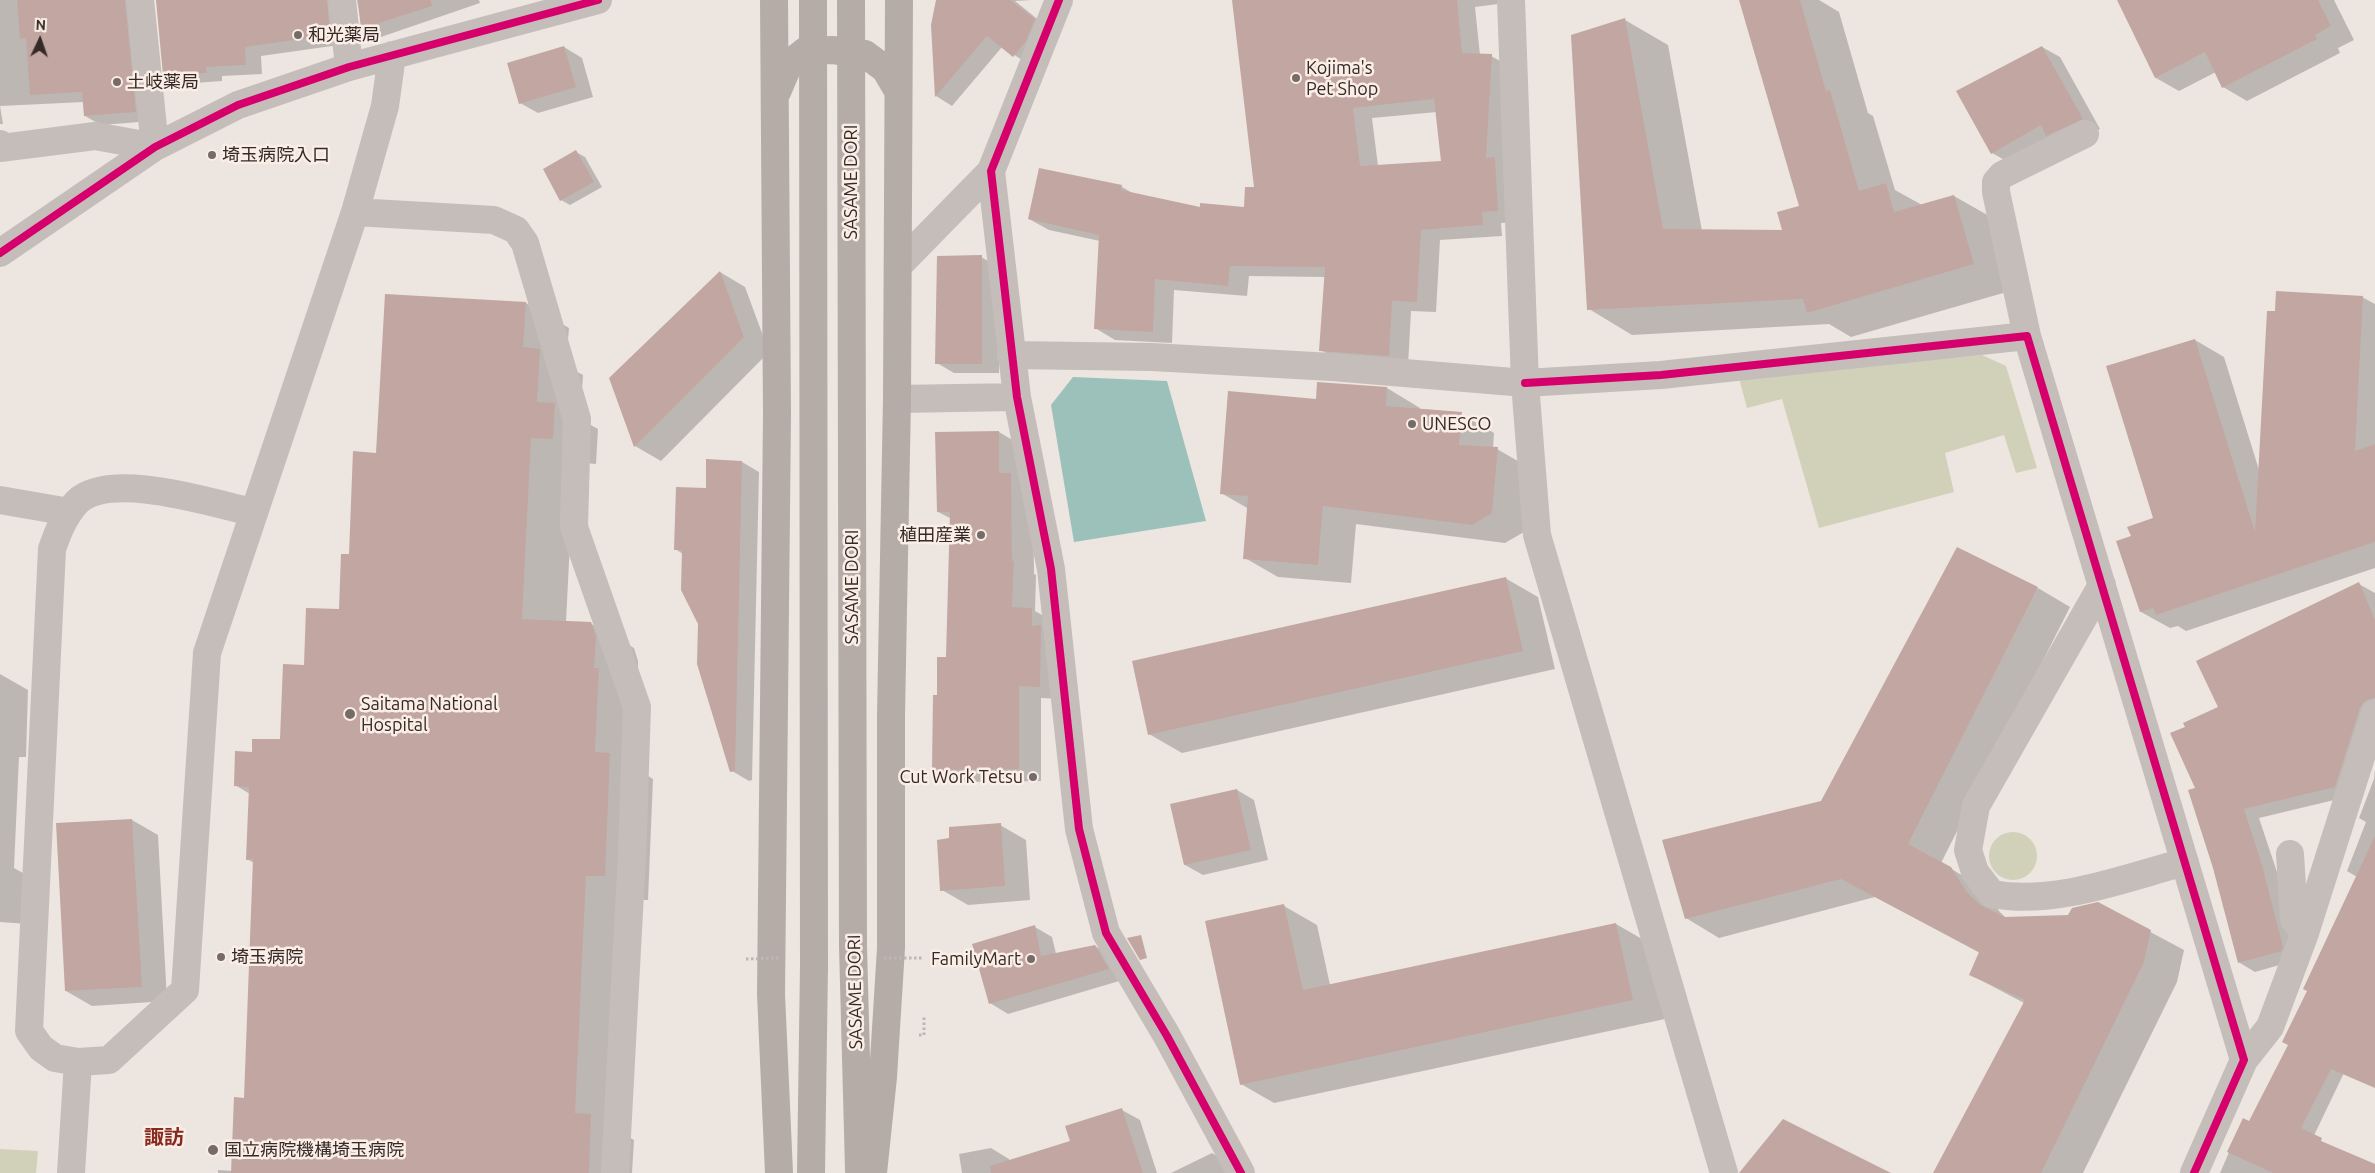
<!DOCTYPE html>
<meta charset="utf-8">
<style>
body{margin:0}
#map{position:relative;width:2375px;height:1173px;overflow:hidden;background:#ede5e0;font-family:Ubuntu,sans-serif}
canvas{display:block}
.north{position:absolute;left:15px;top:15px;width:50px;height:50px;-webkit-text-stroke:4px #faeee7;paint-order:stroke;rotate:3deg;font-size:14px;font-weight:700;line-height:20px;text-align:center;color:#362a27}
.north::after{content:'';display:block;margin:auto;width:18px;height:22px;background:#362a27;clip-path:polygon(50% 0,100% 100%,50% 72%,0 100%)}
</style>
<div id="map">
<canvas width="2375" height="1173"></canvas>
<div class="north">N</div>
</div>
<script>
const ctx = document.querySelector('canvas').getContext('2d');
ctx.lineJoin = 'round';
function fill(path, color) { ctx.fillStyle = color; ctx.fill(path, 'evenodd'); }
function strokePath(path, color, width, dash) { ctx.strokeStyle = color; ctx.lineWidth = width; ctx.lineCap = dash ? 'butt' : 'round'; ctx.setLineDash(dash || []); ctx.stroke(path); }
function write(font, color, halo, rows, align = 'center') {
  ctx.font = font + ' Ubuntu,"Noto Sans JP",sans-serif'; ctx.lineWidth = 5; ctx.setLineDash([]); ctx.textBaseline = 'middle'; ctx.strokeStyle = halo; ctx.fillStyle = color; for (const [text, x, y, turn = 0] of rows) {
    ctx.save(); ctx.translate(x, y); ctx.rotate((+turn || 0) * Math.PI / 180); ctx.textAlign = isNaN(turn) ? turn : align; if (halo) ctx.strokeText(text, 0, 0); ctx.fillText(text, 0, 0); ctx.restore();
  }
}
fill(new Path2D(`
 M 1982,355 L 2006,366 L 2037,468 L 2016,473 L 2004,435 L 1945,453 L 1954,492 L 1819,528 L 1782,399 L 1747,408 L 1739,378 Z
 M1989 856a24 24 0 1 1 48 0a24 24 0 1 1-48 0Z
 M 0,1149 L 38,1151 L 36,1173 L 0,1173 Z`), '#d1d1ba');
fill(new Path2D(`
 M 1073,377 L 1167,381 L 1206,521 L 1074,542 L 1051,405 Z`), '#9cc0ba');
fill(new Path2D(`
 M 0,0 L 144,0 L 152,121 L 101,125 L 85,116 L 84,102 L 0,106 L 3,124 L 0,124 Z
 M 157,0 L 346,0 L 346,44 L 261,56 L 262,74 L 222,76 L 222,81 L 181,84 L 165,74 Z
 M 357,0 L 479,0 L 480,3 L 378,38 L 362,29 Z
 M 940,0 L 1032,0 L 1015,1 L 1051,30 L 1030,65 L 1002,47 L 952,106 L 936,96 L 933,25 Z
 M 1233,0 L 1497,0 L 1498,4 L 1475,7 L 1480,55 L 1491,56 L 1511,67 L 1517,222 L 1501,223 L 1502,236 L 1440,240 L 1436,312 L 1411,311 L 1408,366 L 1340,361 L 1321,350 L 1325,277 L 1249,276 L 1247,296 L 1174,290 L 1172,343 L 1115,340 L 1095,328 L 1100,241 L 1049,230 L 1029,219 L 1122,187 L 1136,195 L 1201,208 L 1245,208 L 1256,188 ZM 1437,112 L 1442,162 L 1378,166 L 1372,118 Z
 M 1741,0 L 1819,0 L 1839,12 L 1868,113 L 1873,116 L 1895,190 L 1922,205 L 1954,196 L 1998,221 L 2017,289 L 1851,337 L 1829,324 L 1632,335 L 1589,309 L 1625,20 L 1668,45 L 1702,231 L 1784,231 L 1801,207 Z
 M 2118,0 L 2334,0 L 2354,40 L 2338,48 L 2340,53 L 2247,101 L 2223,87 L 2216,72 L 2179,91 L 2156,78 Z
 M 564,47 L 582,58 L 593,97 L 538,113 L 520,103 Z
 M 2042,47 L 2060,57 L 2100,129 L 2065,145 L 2010,163 L 1992,153 Z
 M 576,152 L 585,157 L 602,187 L 570,205 L 561,200 Z
 M 981,257 L 999,267 L 999,373 L 954,373 L 937,363 Z
 M 720,272 L 745,287 L 769,352 L 661,461 L 635,446 L 611,378 Z
 M 2362,297 L 2375,304 L 2375,568 L 2186,631 L 2178,626 L 2170,628 L 2141,612 L 2132,537 L 2155,519 L 2195,340 L 2224,357 L 2259,470 L 2277,313 Z
 M 526,303 L 569,328 L 566,366 L 583,375 L 580,419 L 598,429 L 596,464 L 574,462 L 566,622 L 590,623 L 634,648 L 638,661 L 638,770 L 653,779 L 648,900 L 628,900 L 618,1131 L 634,1140 L 632,1173 L 218,1173 L 218,1170 L 233,1171 L 245,1099 L 254,863 L 247,859 L 250,794 L 235,785 L 253,753 L 281,741 L 305,666 L 340,610 L 350,555 L 377,454 Z
 M 1387,388 L 1420,408 L 1419,410 L 1461,414 L 1494,433 L 1493,448 L 1497,449 L 1530,468 L 1524,532 L 1505,543 L 1356,524 L 1351,583 L 1278,577 L 1245,558 L 1249,509 L 1221,493 L 1318,400 Z
 M 999,432 L 1021,445 L 1033,487 L 1034,574 L 1036,575 L 1035,611 L 1054,622 L 1062,699 L 1041,698 L 1041,781 L 956,782 L 934,769 L 938,696 L 947,658 L 952,519 L 938,512 Z
 M 708,461 L 742,462 L 759,472 L 752,780 L 749,781 L 732,771 L 683,554 L 675,549 L 707,490 Z
 M 1505,578 L 1538,597 L 1555,669 L 1182,753 L 1149,734 Z
 M 2359,584 L 2375,593 L 2375,720 L 2351,796 L 2259,818 L 2278,875 L 2297,960 L 2255,972 L 2240,963 L 2196,788 L 2186,728 L 2219,708 Z
 M 2038,588 L 2070,607 L 1941,863 L 1984,888 L 1999,911 L 2006,918 L 2069,916 L 2098,904 L 2184,950 L 2177,982 L 2083,1173 L 1935,1173 L 2024,1003 L 1971,975 L 1980,953 L 1875,897 L 1719,938 L 1686,918 L 1822,802 Z
 M 0,674 L 28,690 L 26,757 L 19,757 L 14,868 L 30,877 L 27,924 L 0,922 Z
 M 2375,769 L 2375,1031 L 2366,1027 L 2296,1173 L 2220,1173 L 2243,1120 L 2250,1123 L 2289,1045 L 2309,991 L 2357,877 L 2347,871 L 2366,822 L 2359,818 L 2374,779 Z
 M 1237,790 L 1254,800 L 1268,860 L 1203,875 L 1185,865 Z
 M 132,820 L 158,835 L 167,1001 L 92,1006 L 66,991 L 57,825 Z
 M 1000,825 L 1026,840 L 1030,900 L 968,905 L 942,890 Z
 M 1284,906 L 1317,925 L 1330,985 L 1616,924 L 1649,943 L 1665,1019 L 1274,1103 L 1241,1084 Z
 M 1035,927 L 1052,937 L 1056,954 L 1095,946 L 1112,956 L 1126,979 L 1008,1014 L 990,1003 Z
 M 1122,1110 L 1140,1120 L 1157,1173 L 962,1173 L 959,1154 L 991,1148 L 1009,1159 L 1010,1161 L 1071,1141 Z
 M 1212,1153 L 1230,1164 L 1234,1173 L 1171,1173 Z`), '#0003');
fill(new Path2D(`
 M 17,0 L 125,0 L 136,112 L 84,116 L 82,92 L 30,95 L 26,38 L 20,39 Z
 M 156,0 L 327,0 L 330,35 L 245,47 L 246,65 L 206,67 L 207,73 L 163,75 Z
 M 358,0 L 431,0 L 432,6 L 361,29 Z
 M 936,0 L 1010,0 L 1035,19 L 1026,41 L 1013,57 L 987,36 L 935,97 L 931,25 Z
 M 1232,0 L 1457,0 L 1462,53 L 1492,54 L 1486,158 L 1495,157 L 1498,211 L 1482,212 L 1483,225 L 1421,230 L 1417,302 L 1392,301 L 1389,356 L 1319,351 L 1325,267 L 1230,266 L 1228,286 L 1155,279 L 1153,332 L 1094,329 L 1099,235 L 1028,219 L 1039,168 L 1122,185 L 1121,190 L 1200,207 L 1200,203 L 1244,207 L 1245,187 L 1254,187 ZM 1434,99 L 1441,161 L 1360,166 L 1353,108 Z
 M 1739,0 L 1800,0 L 1826,91 L 1830,90 L 1859,191 L 1886,183 L 1894,212 L 1954,195 L 1974,264 L 1807,313 L 1803,299 L 1587,310 L 1571,35 L 1625,18 L 1663,229 L 1782,230 L 1777,212 L 1799,206 Z
 M 2117,0 L 2318,0 L 2331,26 L 2315,35 L 2317,39 L 2222,88 L 2205,52 L 2155,78 Z
 M 564,46 L 576,87 L 519,104 L 507,63 Z
 M 2042,46 L 2083,119 L 2046,136 L 2041,125 L 1991,154 L 1956,91 Z
 M 576,150 L 594,182 L 560,201 L 543,169 Z
 M 982,255 L 982,364 L 935,364 L 937,256 Z
 M 720,271 L 744,337 L 634,447 L 609,378 Z
 M 2276,291 L 2363,296 L 2355,451 L 2375,444 L 2375,542 L 2156,615 L 2153,608 L 2140,612 L 2116,541 L 2131,536 L 2127,527 L 2153,518 L 2106,366 L 2195,339 L 2255,532 L 2267,311 L 2275,311 Z
 M 385,294 L 526,302 L 523,347 L 540,349 L 537,402 L 555,403 L 553,439 L 531,438 L 522,619 L 591,622 L 596,636 L 594,668 L 599,668 L 595,752 L 610,753 L 605,876 L 586,876 L 575,1113 L 591,1114 L 589,1173 L 231,1173 L 234,1097 L 244,1098 L 253,859 L 246,860 L 249,787 L 234,786 L 235,751 L 252,752 L 252,739 L 280,739 L 283,664 L 304,665 L 306,608 L 339,609 L 341,554 L 349,554 L 353,451 L 376,453 Z
 M 1317,382 L 1387,387 L 1386,406 L 1462,412 L 1459,445 L 1498,447 L 1492,513 L 1472,525 L 1323,506 L 1318,565 L 1243,559 L 1248,496 L 1220,494 L 1228,391 L 1316,399 Z
 M 999,431 L 999,473 L 1011,473 L 1012,561 L 1014,561 L 1012,607 L 1032,608 L 1032,626 L 1041,625 L 1040,687 L 1019,686 L 1019,769 L 932,770 L 933,695 L 937,695 L 937,657 L 946,657 L 950,512 L 937,512 L 935,432 Z
 M 706,459 L 742,461 L 735,771 L 730,772 L 697,664 L 698,624 L 681,590 L 682,550 L 674,550 L 676,487 L 706,488 Z
 M 1957,547 L 2038,587 L 1908,844 L 1951,867 L 1966,891 L 1980,905 L 2005,917 L 2068,915 L 2072,908 L 2098,902 L 2151,930 L 2144,962 L 2041,1173 L 1933,1173 L 2025,1000 L 1969,975 L 1979,952 L 1841,879 L 1685,919 L 1662,840 L 1821,801 Z
 M 1506,577 L 1523,651 L 1148,735 L 1132,661 Z
 M 2359,582 L 2375,620 L 2375,698 L 2365,701 L 2360,708 L 2335,787 L 2244,809 L 2262,865 L 2283,947 L 2282,951 L 2238,963 L 2213,868 L 2188,790 L 2195,788 L 2170,733 L 2185,727 L 2183,723 L 2218,707 L 2196,661 Z
 M 1237,789 L 1251,850 L 1184,865 L 1170,804 Z
 M 132,819 L 142,987 L 65,991 L 56,823 Z
 M 1001,823 L 1005,886 L 940,891 L 937,840 L 949,838 L 949,827 Z
 M 2375,836 L 2375,1088 L 2331,1069 L 2301,1128 L 2322,1138 L 2321,1141 L 2375,1164 L 2375,1173 L 2273,1173 L 2227,1152 L 2243,1118 L 2249,1121 L 2288,1045 L 2282,1042 L 2307,991 L 2303,989 Z
 M 1284,904 L 1303,990 L 1616,923 L 1633,1000 L 1240,1085 L 1205,921 Z
 M 1035,925 L 1041,956 L 1095,945 L 1109,969 L 989,1004 L 972,944 Z
 M 1141,935 L 1147,958 L 1140,960 L 1127,938 Z
 M 1122,1108 L 1143,1173 L 991,1173 L 990,1166 L 1070,1141 L 1065,1126 Z
 M 1783,1119 L 1891,1173 L 1739,1173 Z`), '#c1a6a1');
strokePath(new Path2D(`
 M 919,1035 L 924,1035 L 924,1016`), '#beb6b2', 3, [2.5, 2.5]);
strokePath(new Path2D(`
 M 342,0 L 349,67
 M 1059,0 L 991,171 L 1017,397 L 1051,569 L 1079,829 L 1106,933 L 1167,1036 L 1241,1173
 M 0,144 L 0,148 L 95,136 L 155,147 L 140,0
 M 355,212 L 494,220 L 516,230 L 525,243 L 577,419 L 574,527 L 637,707 L 632,856 L 615,1173
 M 0,253 L 155,147 L 238,105 L 349,67 L 598,0
 M 898,266 L 991,171
 M 2027,336 L 1996,192 L 1996,182 L 2002,175 L 2085,134
 M 1011,355 L 1152,357 L 1332,367 L 1525,383 L 1511,0
 M 897,399 L 1017,397
 M 0,500 L 69,512
 M 252,512 C 211,503 110,470 77,502 C 64,516 58,532 52,549 L 29,1031 L 41,1048 L 55,1058 L 78,1062 L 109,1060 L 185,990 L 207,653 L 355,212 L 385,106 L 392,55
 M 2102,585 L 1976,806 L 1968,850 L 1975,872 L 1992,894 C 2055,906 2124,878 2185,862
 M 2290,854 L 2294,919 L 2305,933
 M 71,1173 L 78,1062
 M 1724,1173 L 1537,535 L 1525,383 L 1661,375 L 2027,336 L 2244,1060
 M 2194,1173 L 2244,1060 L 2270,1027 L 2305,933 L 2375,713`), '#c5bdb9', 28);
strokePath(new Path2D(`
 M 774,0 L 777,414 L 771,994 L 779,1173
 M 777,92 L 789,64 L 805,51 L 832,50 L 865,54 L 885,69 L 898,91
 M 853,946 L 859,1170
 M 811,1173 L 814,966
 M 873,1173 L 883,1077 L 891,948 L 891,715 L 897,399 L 899,0`), '#b5aca8', 28);
strokePath(new Path2D(`
 M 884,958 L 923,958
 M 746,959 L 780,958`), '#beb6b2', 3, [2.5, 2.5]);
strokePath(new Path2D(`
 M 813,0 L 814,966
 M 851,0 L 853,946`), '#b5aca8', 28);
strokePath(new Path2D(`
 M 1059,0 L 991,171 L 1017,397 L 1051,569 L 1079,829 L 1106,933 L 1167,1036 L 1241,1173
 M 0,253 L 155,147 L 238,105 L 349,67 L 598,0
 M 1525,383 L 1661,375 L 2027,336 L 2244,1060 L 2194,1173`), '#d6006c', 8);
for (const [x, y, r, color] of [
 [298,35,5,"#766b68"],
 [1296,78,5,"#766b68"],
 [117,82,5,"#766b68"],
 [212,155,5,"#766b68"],
 [1412,424,5,"#766b68"],
 [981,535,5,"#766b68"],
 [350,714,6,"#766b68"],
 [1033,777,5,"#766b68"],
 [221,957,5,"#766b68"],
 [1031,959,5,"#766b68"],
 [213,1150,6,"#766b68"]
]) { const dot = new Path2D(); dot.arc(x, y, r, 0, 2 * Math.PI); ctx.fillStyle = color; ctx.fill(dot); strokePath(dot, '#faeee7', 2); }
write('18px', '#362a27', '#faeee7', [
 ["和光薬局",308,35],
 ["Kojima's",1306,68],
 ["Pet Shop",1306,89],
 ["土岐薬局",127,82],
 ["埼玉病院入口",222,155],
 ["UNESCO",1422,424],
 ["植田産業",971,535,"right"],
 ["Saitama National",361,704],
 ["Hospital",361,725],
 ["Cut Work Tetsu",1023,777,"right"],
 ["埼玉病院",231,957],
 ["FamilyMart",1021,959,"right"],
 ["国立病院機構埼玉病院",224,1150]
], 'left');
write('18px', '#362a27', '#faeee7', [
 ["SASAME DORI",851,182,-90],
 ["SASAME DORI",852,587,-90],
 ["SASAME DORI",855,992,-91]
]);
write('bold 20px', '#87291f', '#faeee7', [
 ["諏訪",164,1137]
]);
</script>
